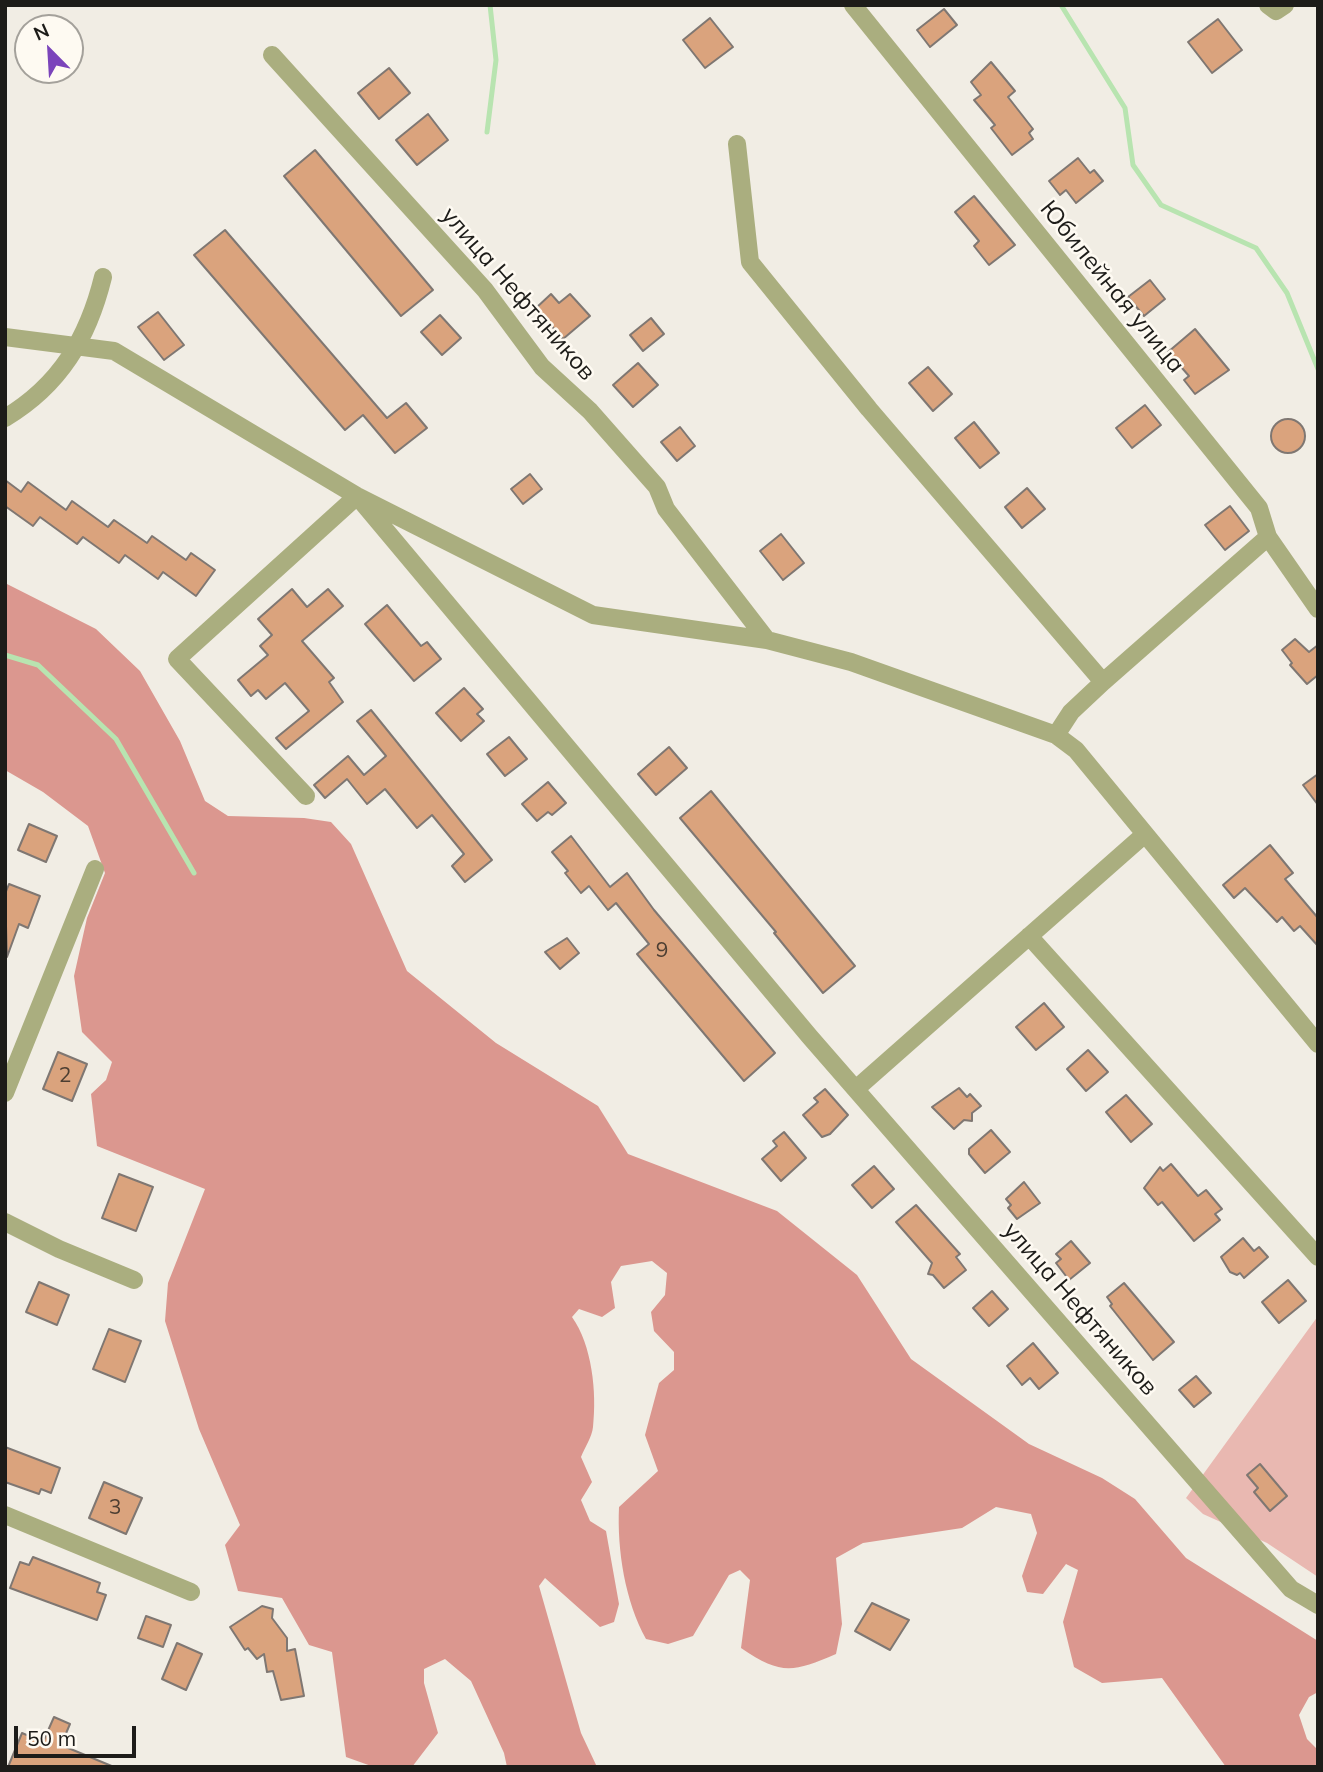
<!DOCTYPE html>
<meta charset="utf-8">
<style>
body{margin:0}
#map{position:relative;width:1323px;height:1772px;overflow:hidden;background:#f1ede4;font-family:Mulish,sans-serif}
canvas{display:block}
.frame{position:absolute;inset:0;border:7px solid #1d1c19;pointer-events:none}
.north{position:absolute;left:14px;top:14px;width:70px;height:70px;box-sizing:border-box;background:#fefaf2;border:2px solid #a4a19b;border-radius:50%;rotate:336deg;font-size:19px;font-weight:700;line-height:28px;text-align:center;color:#1d1c19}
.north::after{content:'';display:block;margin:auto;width:24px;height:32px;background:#7b44bb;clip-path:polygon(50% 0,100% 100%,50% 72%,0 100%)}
.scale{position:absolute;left:14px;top:1726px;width:122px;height:32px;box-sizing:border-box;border:4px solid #1d1c19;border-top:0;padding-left:9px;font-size:21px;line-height:24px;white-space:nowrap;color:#1d1c19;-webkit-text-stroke:5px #fefaf2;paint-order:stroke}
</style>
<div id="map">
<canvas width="1323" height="1772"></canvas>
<div class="frame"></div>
<div class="north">N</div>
<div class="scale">50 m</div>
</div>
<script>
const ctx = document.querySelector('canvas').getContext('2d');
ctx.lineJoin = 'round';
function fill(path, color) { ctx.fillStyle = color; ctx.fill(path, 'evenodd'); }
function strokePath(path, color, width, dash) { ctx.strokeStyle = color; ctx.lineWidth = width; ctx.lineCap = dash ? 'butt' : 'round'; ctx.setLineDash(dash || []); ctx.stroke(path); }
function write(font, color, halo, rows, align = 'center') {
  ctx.font = font + ' Mulish,sans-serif'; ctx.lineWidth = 5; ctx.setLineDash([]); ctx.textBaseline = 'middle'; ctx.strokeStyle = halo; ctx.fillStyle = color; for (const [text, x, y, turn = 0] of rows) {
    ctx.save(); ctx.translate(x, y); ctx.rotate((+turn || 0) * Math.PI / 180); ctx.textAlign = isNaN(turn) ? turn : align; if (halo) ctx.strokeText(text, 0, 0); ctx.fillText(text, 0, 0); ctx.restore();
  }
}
fill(new Path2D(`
 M 1318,1316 L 1318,1577 L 1267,1543 L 1203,1514 L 1186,1498 Z`), '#e9b8b1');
fill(new Path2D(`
 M 5,583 L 96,629 L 140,671 L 180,741 L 205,801 L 228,816 L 304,818 L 331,822 L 351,844 L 407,971 L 496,1043 L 598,1106 L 628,1154 L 777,1211 L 857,1275 L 911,1359 L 1029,1444 L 1102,1478 L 1135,1499 L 1186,1558 L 1318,1641 L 1318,1692 L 1309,1697 L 1299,1715 L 1307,1739 L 1318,1750 L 1318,1767 L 1226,1767 L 1162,1678 L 1102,1683 L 1074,1667 L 1063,1622 L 1078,1570 L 1066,1564 L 1043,1594 L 1027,1592 L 1022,1576 L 1037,1533 L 1031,1514 L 996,1507 L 962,1528 L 863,1543 L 836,1558 L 842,1624 L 836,1654 C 793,1672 782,1676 741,1648 L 750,1580 L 740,1570 L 729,1575 L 693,1636 L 668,1644 L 646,1639 C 625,1601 617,1550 619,1507 L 658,1471 L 645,1435 L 659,1383 L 674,1370 L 674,1352 L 654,1331 L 651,1312 L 665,1295 L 667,1273 L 652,1261 L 621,1266 L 611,1282 L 615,1308 L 602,1317 L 579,1309 L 572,1317 C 592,1345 597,1392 593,1427 C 592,1437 585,1447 581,1457 L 592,1482 L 581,1500 L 590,1521 L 606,1531 L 619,1604 L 614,1622 L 600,1627 L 545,1578 L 539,1586 L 581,1733 L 597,1767 L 507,1767 L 504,1753 L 471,1681 L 445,1659 L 424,1669 L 424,1683 L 438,1733 L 412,1767 L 374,1767 L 346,1757 L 332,1652 L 309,1645 L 282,1598 L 238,1591 L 225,1545 L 240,1525 L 199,1429 L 165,1321 L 168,1283 L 205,1189 L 97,1146 L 91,1094 L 106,1080 L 112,1062 L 82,1032 L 74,976 L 87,918 L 105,873 L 88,826 L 43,792 L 5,770 Z`), '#db978f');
strokePath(new Path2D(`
 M 1061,5 L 1125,108 L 1133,165 L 1161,205 L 1256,248 L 1287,293 L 1318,369
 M 487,132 L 496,60 L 490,5
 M 5,655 L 38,665 L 116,739 L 194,873`), '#b8e4b0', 5);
const building = new Path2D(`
 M 944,9 L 957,25 L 930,47 L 917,30 Z
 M 710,18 L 733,47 L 705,68 L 683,40 Z
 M 1218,19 L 1242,50 L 1212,73 L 1188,42 Z
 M 991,62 L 1015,91 L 1008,97 L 1033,129 L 1029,133 L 1033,139 L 1012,155 L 991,128 L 995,125 L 974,100 L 981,95 L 971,82 Z
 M 389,68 L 410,93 L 379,119 L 358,93 Z
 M 428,114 L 448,140 L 417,165 L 396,140 Z
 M 315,150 L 433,290 L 401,316 L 284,176 Z
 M 1078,158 L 1090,173 L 1094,170 L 1103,181 L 1076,203 L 1066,190 L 1060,195 L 1049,181 Z
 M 974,196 L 1015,245 L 989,265 L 974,246 L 979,241 L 955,212 Z
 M 225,230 L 387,418 L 406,403 L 427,428 L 395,453 L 363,415 L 345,430 L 194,255 Z
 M 1150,280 L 1165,299 L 1144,316 L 1128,297 Z
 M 551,294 L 559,303 L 570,294 L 590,316 L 563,339 L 536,308 Z
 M 158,312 L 184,345 L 164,360 L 138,327 Z
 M 440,315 L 461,338 L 442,355 L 421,332 Z
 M 651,318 L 664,334 L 643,351 L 630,335 Z
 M 1195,329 L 1229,370 L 1195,394 L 1184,380 L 1189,376 L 1168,352 Z
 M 638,363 L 658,385 L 633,407 L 613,385 Z
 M 928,367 L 952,394 L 933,411 L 909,383 Z
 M 1145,405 L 1161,425 L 1132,448 L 1116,428 Z
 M1271 436a17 17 0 1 1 34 0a17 17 0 1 1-34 0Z
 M 974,422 L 999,453 L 980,468 L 955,438 Z
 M 680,427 L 695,446 L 677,461 L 661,442 Z
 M 530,474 L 542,489 L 523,504 L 511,489 Z
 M 5,480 L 21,492 L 28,482 L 66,510 L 72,501 L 108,527 L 114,520 L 147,543 L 152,536 L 186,560 L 191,553 L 215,570 L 196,596 L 163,572 L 158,579 L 125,555 L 119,563 L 83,537 L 77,544 L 40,517 L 33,526 L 5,506 Z
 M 1027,488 L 1045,509 L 1022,528 L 1005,507 Z
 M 1230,506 L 1249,531 L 1225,550 L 1205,525 Z
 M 781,534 L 804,563 L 783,580 L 760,551 Z
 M 292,589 L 307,607 L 328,589 L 343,606 L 302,641 L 334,678 L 329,682 L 343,702 L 286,749 L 276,738 L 309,711 L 285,683 L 266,699 L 258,690 L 251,696 L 238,680 L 268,655 L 260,646 L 272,635 L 258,619 Z
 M 387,605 L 421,646 L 427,642 L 441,659 L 414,681 L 365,624 Z
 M 1295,639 L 1309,652 L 1318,645 L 1318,675 L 1307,684 L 1290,665 L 1292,663 L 1282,650 Z
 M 464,688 L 483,709 L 477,714 L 484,721 L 461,741 L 436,713 Z
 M 371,710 L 492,860 L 465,882 L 452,866 L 464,854 L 432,815 L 417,828 L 385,789 L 367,804 L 347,779 L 325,798 L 314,785 L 348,756 L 364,775 L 386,756 L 357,721 Z
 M 509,737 L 527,759 L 505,776 L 487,754 Z
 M 669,747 L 687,768 L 656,795 L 638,774 Z
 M 1318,774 L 1318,805 L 1303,785 Z
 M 548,782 L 566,803 L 552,815 L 548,812 L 537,821 L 522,804 Z
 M 711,791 L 855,966 L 823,993 L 774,933 L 776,932 L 680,818 Z
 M 29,824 L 57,836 L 46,862 L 18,850 Z
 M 571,836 L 610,887 L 627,873 L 654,910 L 775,1053 L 744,1081 L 637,954 L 649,944 L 616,903 L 608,910 L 589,886 L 581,893 L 565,873 L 568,871 L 552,852 Z
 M 1270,845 L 1293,873 L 1285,879 L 1318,918 L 1318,946 L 1300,926 L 1294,931 L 1282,917 L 1277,922 L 1245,888 L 1234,898 L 1223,885 Z
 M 9,884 L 40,896 L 28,928 L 19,924 L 7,957 L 5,894 Z
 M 567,938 L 579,953 L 560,969 L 545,952 Z
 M 1044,1003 L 1064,1027 L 1036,1050 L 1016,1027 Z
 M 1088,1050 L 1108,1072 L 1086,1091 L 1067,1069 Z
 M 58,1052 L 87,1064 L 72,1101 L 43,1089 Z
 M 959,1088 L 967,1097 L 970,1094 L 981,1106 L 972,1113 L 972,1121 L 964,1120 L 954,1129 L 932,1107 Z
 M 825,1089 L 848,1115 L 830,1134 L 822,1137 L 803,1115 L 818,1102 L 814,1098 Z
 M 1126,1095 L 1152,1124 L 1131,1142 L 1106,1112 Z
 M 991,1130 L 1010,1152 L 985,1173 L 969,1154 L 969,1149 Z
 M 784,1132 L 806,1158 L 781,1181 L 762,1159 L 777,1146 L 773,1141 Z
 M 1171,1164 L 1198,1196 L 1206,1190 L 1222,1209 L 1215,1214 L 1220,1220 L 1194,1241 L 1162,1202 L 1158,1205 L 1144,1188 L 1160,1167 L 1163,1171 Z
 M 874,1166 L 894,1189 L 872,1208 L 852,1185 Z
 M 119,1174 L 153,1187 L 136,1231 L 102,1218 Z
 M 1024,1182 L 1040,1203 L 1017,1219 L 1008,1208 L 1011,1205 L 1006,1199 Z
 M 916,1205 L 960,1254 L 956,1257 L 966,1270 L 944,1288 L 933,1275 L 928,1274 L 932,1263 L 896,1222 Z
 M 1243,1238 L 1254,1251 L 1259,1247 L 1268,1257 L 1244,1278 L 1240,1273 L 1237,1275 L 1230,1272 L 1221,1257 Z
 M 1071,1241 L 1090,1263 L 1069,1280 L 1056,1263 L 1061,1259 L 1056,1254 Z
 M 1288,1280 L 1306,1301 L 1279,1323 L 1262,1302 Z
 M 39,1282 L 69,1295 L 57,1325 L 26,1312 Z
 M 1124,1283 L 1174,1342 L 1153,1360 L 1110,1306 L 1112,1304 L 1107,1297 Z
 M 992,1291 L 1008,1309 L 989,1326 L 973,1308 Z
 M 109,1329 L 141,1341 L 125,1382 L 93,1369 Z
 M 1033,1343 L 1058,1373 L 1039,1389 L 1030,1378 L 1022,1385 L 1007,1366 Z
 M 1196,1376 L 1211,1393 L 1194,1407 L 1179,1390 Z
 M 5,1447 L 60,1468 L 51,1493 L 41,1489 L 39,1494 L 5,1482 Z
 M 1260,1464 L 1287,1496 L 1270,1511 L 1254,1492 L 1258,1488 L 1247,1475 Z
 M 104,1482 L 142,1498 L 126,1534 L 89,1518 Z
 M 33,1557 L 100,1583 L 97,1592 L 106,1595 L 97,1620 L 10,1588 L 20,1562 L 29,1565 Z
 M 872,1603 L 909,1620 L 890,1650 L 855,1631 Z
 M 262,1606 L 273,1609 L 272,1618 L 287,1638 L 287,1651 L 295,1649 L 304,1696 L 281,1700 L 273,1671 L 267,1672 L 264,1654 L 257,1659 L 248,1648 L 245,1650 L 230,1627 Z
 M 146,1616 L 171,1625 L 163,1647 L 138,1638 Z
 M 177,1643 L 202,1654 L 186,1690 L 162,1679 Z
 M 54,1717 L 70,1724 L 61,1745 L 114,1767 L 8,1767 L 22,1733 L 43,1742 Z`);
fill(building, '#daa37d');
strokePath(building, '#7f7772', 2);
strokePath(new Path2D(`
 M 853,5 L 1259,508 L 1268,537 L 1318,609
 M 1268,5 L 1276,11 L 1285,5
 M 272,55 L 485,290 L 542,367 L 590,411 L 657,487 L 666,509 L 767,640
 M 737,144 L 750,262 L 869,409 L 1103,682
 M 5,337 L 114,351 L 357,496 L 593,615 L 767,640 L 851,662 L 1056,735
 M 5,418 C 60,385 88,338 103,277
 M 1268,537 L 1103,682 L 1071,712 L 1056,735 L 1076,750 L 1318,1044
 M 306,796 L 177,659 L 357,496 L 810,1037 L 1291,1589 L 1318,1605
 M 1029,936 L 1318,1257
 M 857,1088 L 1145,834
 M 5,1093 L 95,869
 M 5,1222 L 59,1249 L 134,1280
 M 5,1515 L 191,1592`), '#aaae7f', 18);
write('21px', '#4c3e32', null, [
 ["9",662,951],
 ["2",65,1076],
 ["3",115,1508]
]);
write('24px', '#1d1c19', '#fefaf2', [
 ["Юбилейная улица",1112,287,51],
 ["улица Нефтяников",518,294,49],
 ["улица Нефтяников",1080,1309,49]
]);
</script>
